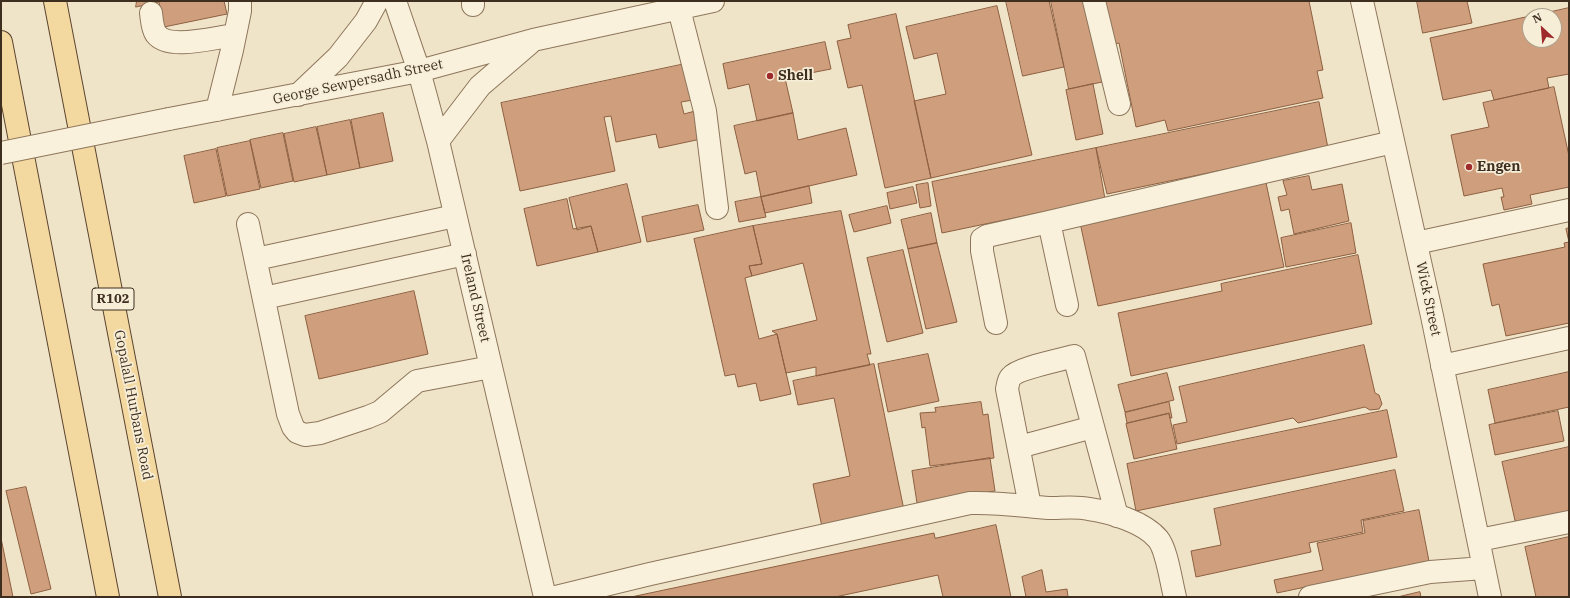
<!DOCTYPE html>
<style>
body{margin:0}
#map{position:relative;width:1570px;height:598px;overflow:hidden;background:#f0e4c8;font-family:"IBM Plex Serif",serif}
canvas{display:block}
.frame{position:absolute;inset:0;border:2px solid #3d2e20;pointer-events:none}
.north{position:absolute;left:1522px;top:8px;width:40px;height:40px;box-sizing:border-box;background:#f7eed8;border:1px solid #ada18e;border-radius:50%;rotate:334deg;font-size:11px;font-weight:700;line-height:16px;text-align:center;color:#3d2e20}
.north::after{content:'';display:block;margin:auto;width:14px;height:18px;background:#9e2a2b;clip-path:polygon(50% 0,100% 100%,50% 72%,0 100%)}
</style>
<div id="map">
<canvas width="1570" height="598"></canvas>
<div class="frame"></div>
<div class="north">N</div>
</div>
<script>
const ctx = document.querySelector('canvas').getContext('2d');
ctx.lineJoin = 'round';
function fill(path, color) { ctx.fillStyle = color; ctx.fill(path, 'evenodd'); }
function strokePath(path, color, width, dash) { ctx.strokeStyle = color; ctx.lineWidth = width; ctx.lineCap = dash ? 'butt' : 'round'; ctx.setLineDash(dash || []); ctx.stroke(path); }
function write(font, color, halo, rows, align = 'center') {
  ctx.font = font + ' "IBM Plex Serif",serif'; ctx.lineWidth = 3.5; ctx.setLineDash([]); ctx.textBaseline = 'middle'; ctx.strokeStyle = halo; ctx.fillStyle = color; for (const [text, x, y, turn = 0] of rows) {
    ctx.save(); ctx.translate(x, y); ctx.rotate((+turn || 0) * Math.PI / 180); ctx.textAlign = isNaN(turn) ? turn : align; if (halo) ctx.strokeText(text, 0, 0); ctx.fillText(text, 0, 0); ctx.restore();
  }
}
const building = new Path2D(`
 M 137,1 L 224,1 L 227,14 L 164,27 L 159,2 L 136,7 Z
 M 1006,1 L 1049,1 L 1064,67 L 1023,76 Z
 M 1051,1 L 1085,1 L 1102,82 L 1069,89 Z
 M 1100,1 L 1309,1 L 1323,70 L 1317,71 L 1323,98 L 1168,131 L 1165,120 L 1136,127 L 1119,43 L 1109,45 Z
 M 1417,1 L 1467,1 L 1472,23 L 1423,33 Z
 M 997,6 L 1032,155 L 931,178 L 914,101 L 946,94 L 937,53 L 914,59 L 906,27 Z
 M 1569,8 L 1569,74 L 1547,78 L 1549,88 L 1494,100 L 1491,90 L 1443,100 L 1430,38 L 1530,16 L 1530,40 L 1554,40 L 1554,16 L 1532,16 Z
 M 896,14 L 931,178 L 885,188 L 862,85 L 848,88 L 837,41 L 851,38 L 848,25 Z
 M 825,42 L 831,69 L 785,78 L 793,113 L 757,121 L 749,84 L 728,89 L 723,64 Z
 M 685,64 L 693,100 L 681,102 L 684,114 L 695,111 L 701,139 L 659,148 L 656,134 L 616,142 L 611,116 L 604,117 L 615,171 L 520,191 L 501,103 Z
 M 1093,84 L 1103,134 L 1076,140 L 1066,90 Z
 M 1554,87 L 1569,156 L 1569,187 L 1530,195 L 1532,204 L 1504,210 L 1501,197 L 1504,197 L 1502,188 L 1464,196 L 1451,135 L 1489,127 L 1483,103 Z
 M 1319,102 L 1328,148 L 1107,194 L 1096,148 Z
 M 383,113 L 393,161 L 360,168 L 351,120 Z
 M 793,113 L 798,140 L 846,128 L 857,175 L 761,197 L 756,171 L 745,174 L 734,126 Z
 M 350,120 L 360,168 L 327,175 L 317,127 Z
 M 316,127 L 327,175 L 294,182 L 284,134 Z
 M 283,133 L 293,181 L 261,188 L 250,140 Z
 M 250,141 L 260,189 L 227,196 L 217,148 Z
 M 1096,148 L 1105,199 L 942,233 L 932,182 Z
 M 216,149 L 226,196 L 194,203 L 184,156 Z
 M 1309,176 L 1312,190 L 1342,184 L 1349,221 L 1294,234 L 1289,209 L 1281,211 L 1278,197 L 1287,195 L 1283,181 Z
 M 1265,178 L 1284,267 L 1098,306 L 1079,218 Z
 M 928,183 L 931,206 L 920,208 L 916,185 Z
 M 627,184 L 641,242 L 598,252 L 591,226 L 577,230 L 569,198 Z
 M 809,186 L 812,203 L 765,213 L 761,197 Z
 M 913,187 L 917,203 L 890,209 L 887,193 Z
 M 761,197 L 766,217 L 739,222 L 735,202 Z
 M 567,199 L 573,229 L 591,226 L 598,252 L 537,266 L 524,209 Z
 M 698,205 L 704,230 L 647,242 L 642,217 Z
 M 887,206 L 891,223 L 854,232 L 849,215 Z
 M 841,211 L 871,354 L 867,354 L 870,365 L 816,376 L 816,367 L 786,373 L 777,334 L 772,331 L 817,320 L 803,263 L 752,276 L 749,266 L 762,264 L 753,226 Z
 M 931,213 L 937,243 L 908,249 L 901,220 Z
 M 1351,223 L 1356,253 L 1286,267 L 1281,238 Z
 M 753,226 L 762,264 L 749,266 L 752,276 L 745,278 L 759,339 L 777,334 L 791,394 L 760,401 L 756,383 L 738,387 L 735,374 L 725,376 L 694,239 Z
 M 1569,228 L 1569,323 L 1506,336 L 1499,304 L 1492,306 L 1483,264 L 1565,247 L 1564,243 L 1569,242 L 1566,229 Z
 M 937,243 L 957,322 L 926,329 L 908,249 Z
 M 903,250 L 923,333 L 887,342 L 867,258 Z
 M 1358,255 L 1372,324 L 1131,376 L 1118,313 L 1222,291 L 1221,284 Z
 M 414,291 L 428,354 L 319,379 L 305,316 Z
 M 1364,345 L 1375,393 L 1379,395 L 1382,404 L 1379,409 L 1370,410 L 1365,407 L 1298,423 L 1293,418 L 1177,444 L 1173,425 L 1187,422 L 1179,387 Z
 M 928,354 L 939,401 L 888,412 L 878,364 Z
 M 874,364 L 904,510 L 822,527 L 813,484 L 850,476 L 834,398 L 798,405 L 793,381 Z
 M 1569,372 L 1569,407 L 1495,423 L 1488,390 Z
 M 1167,373 L 1174,400 L 1125,412 L 1118,385 Z
 M 981,402 L 983,415 L 988,414 L 994,458 L 930,466 L 925,427 L 922,428 L 920,413 L 936,412 L 935,408 Z
 M 1169,402 L 1172,418 L 1170,418 L 1169,413 L 1127,423 L 1125,413 Z
 M 1387,410 L 1397,457 L 1136,511 L 1127,464 Z
 M 1558,411 L 1564,441 L 1495,455 L 1489,425 Z
 M 1169,414 L 1177,449 L 1134,459 L 1126,424 Z
 M 1569,447 L 1569,514 L 1516,525 L 1502,462 Z
 M 990,458 L 995,491 L 917,503 L 912,471 Z
 M 1395,470 L 1404,511 L 1361,520 L 1363,532 L 1309,543 L 1311,552 L 1196,577 L 1191,551 L 1221,545 L 1214,509 Z
 M 26,487 L 51,589 L 31,594 L 6,491 Z
 M 1419,510 L 1429,561 L 1277,593 L 1274,580 L 1323,570 L 1317,543 L 1365,533 L 1363,521 Z
 M 996,525 L 1011,597 L 943,597 L 938,575 L 835,597 L 631,597 L 934,533 L 935,538 Z
 M 1569,537 L 1569,597 L 1536,597 L 1525,547 Z
 M 1,538 L 13,597 L 1,597 Z
 M 1042,570 L 1046,592 L 1067,589 L 1068,597 L 1026,597 L 1022,577 Z
 M 1420,592 L 1421,597 L 1398,597 Z`);
fill(building, '#cf9f7d');
strokePath(building, '#8d5f41', 1);
const minor = new Path2D(`
 M 395,1 L 419,71 L 438,141 L 545,597
 M 473,1 L 473,5
 M 1094,1 L 1119,104
 M 1362,1 L 1432,316 L 1490,597
 M 679,9 L 705,111 L 717,208
 M 151,13 C 152,20 152,28 156,34 C 169,51 216,37 235,35
 M 298,95 L 338,57 L 366,21 L 377,1
 M 217,110 L 232,50 L 240,11 L 240,1
 M 169,119 L 419,71 L 533,40 L 713,1
 M 438,141 L 480,86 L 529,44
 M 248,224 L 288,414 L 293,427 L 297,432 L 305,435 L 320,433 L 368,417 L 380,412 L 417,381 L 491,367
 M 1416,243 L 1569,210
 M 256,259 L 455,216
 M 264,298 L 465,254
 M 1067,305 L 1049,222 L 1393,142
 M 996,323 L 982,251 L 982,239 L 987,236 L 1049,222
 M 1442,366 L 1569,338
 M 1019,447 L 1093,427
 M 1030,506 L 1007,389 C 1008,385 1008,380 1011,377 C 1018,368 1061,360 1074,356 L 1117,516
 M 1479,540 L 1569,522
 M 556,597 L 650,574 L 970,503 C 997,502 1023,506 1049,508 C 1062,508 1076,506 1089,509 C 1110,512 1144,522 1158,539 C 1167,550 1171,582 1175,597
 M 1310,597 L 1430,572 L 1484,568`);
const major = new Path2D(`
 M 55,1 L 170,597
 M 1,42 L 108,597`);
strokePath(minor, '#8d765c', 24);
strokePath(major, '#5b4430', 24);
strokePath(minor, '#faf1dc', 22);
strokePath(major, '#f3d9a0', 22);
const minorBridge = new Path2D(`
 M 1,153 L 169,119`);
strokePath(minorBridge, '#8d765c', 24, []);
strokePath(minorBridge, '#faf1dc', 22);
for (const [x, y, r, color] of [
 [770,76,4,"#9e2a2b"],
 [1469,167,4,"#9e2a2b"]
]) { const dot = new Path2D(); dot.arc(x, y, r, 0, 2 * Math.PI); ctx.fillStyle = color; ctx.fill(dot); strokePath(dot, '#f7eed8', 1.5); }
for (const [x, y, w] of [
 [113,299,42]
]) { const box = new Path2D(); box.roundRect(x - w / 2, y - 11, w, 22, 3); ctx.fillStyle = '#f7eed8'; ctx.fill(box); strokePath(box, '#3d2e20', 1); }
write('bold 13px', '#3d2e20', null, [
 ["R102",113,299]
]);
write('bold 14px', '#3d2e20', '#f7eed8', [
 ["Shell",778,76],
 ["Engen",1477,167]
], 'left');
write('14px', '#3d2e20', '#f7eed8', [
 ["George Sewpersadh Street",358,82,-12],
 ["Ireland Street",475,298,77],
 ["Wick Street",1428,299,78],
 ["Gopalall Hurbans Road",133,405,79]
]);
</script>
